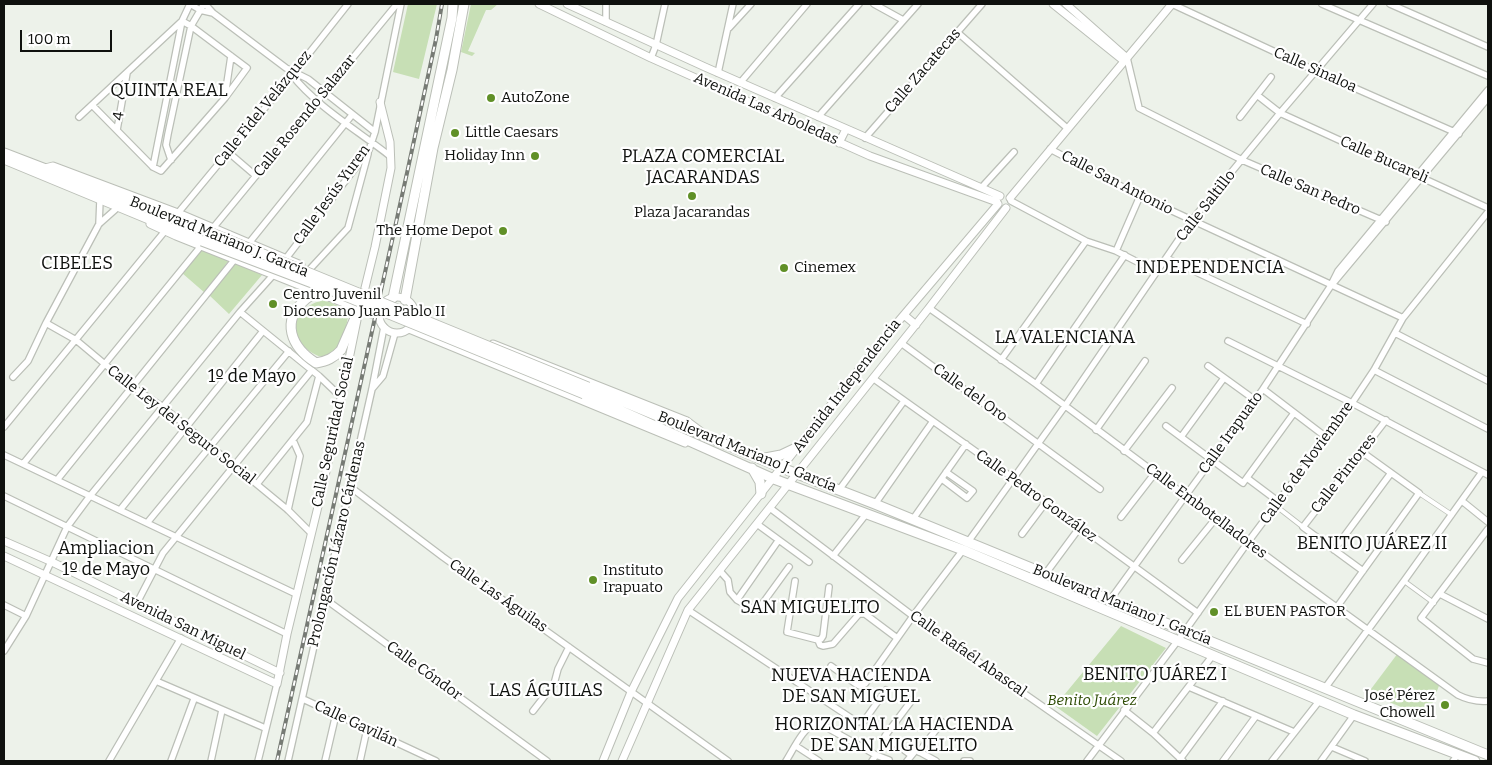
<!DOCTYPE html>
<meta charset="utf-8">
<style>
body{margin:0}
#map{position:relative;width:1492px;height:765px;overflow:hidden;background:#edf2ea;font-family:Bitter,serif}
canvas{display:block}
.frame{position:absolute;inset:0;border:5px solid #0f110e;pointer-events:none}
.scale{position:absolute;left:20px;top:30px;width:92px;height:22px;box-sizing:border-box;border:2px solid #0f110e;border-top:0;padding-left:6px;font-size:15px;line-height:18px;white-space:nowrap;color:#0f110e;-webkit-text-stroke:4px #fff;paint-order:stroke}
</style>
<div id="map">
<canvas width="1492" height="765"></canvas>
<div class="frame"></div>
<div class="scale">100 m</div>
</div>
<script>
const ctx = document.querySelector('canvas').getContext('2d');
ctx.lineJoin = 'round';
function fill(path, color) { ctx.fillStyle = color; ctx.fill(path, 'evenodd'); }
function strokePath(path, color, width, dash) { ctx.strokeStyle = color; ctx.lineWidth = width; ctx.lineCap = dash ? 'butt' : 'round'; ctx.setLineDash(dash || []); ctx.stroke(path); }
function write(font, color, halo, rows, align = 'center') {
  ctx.font = font + ' Bitter,serif'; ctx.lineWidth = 4.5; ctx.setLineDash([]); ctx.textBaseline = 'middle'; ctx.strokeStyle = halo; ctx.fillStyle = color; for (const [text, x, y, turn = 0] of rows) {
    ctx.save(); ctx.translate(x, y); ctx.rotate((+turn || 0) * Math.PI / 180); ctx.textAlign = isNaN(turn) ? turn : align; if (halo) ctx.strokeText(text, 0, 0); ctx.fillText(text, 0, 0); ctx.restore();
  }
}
fill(new Path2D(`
 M 408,4 L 437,4 L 419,79 L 393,72 Z
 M 471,4 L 498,4 L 491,10 L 486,10 L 468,51 L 475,53 L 472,56 L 461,52 Z
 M 201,249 L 229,260 L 205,293 L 182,273 Z
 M 235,263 L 262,275 L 229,314 L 209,295 Z
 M 325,300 L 349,311 L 346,328 L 337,352 C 332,353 327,357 322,357 C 317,356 312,353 308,350 C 284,331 298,304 325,300 Z
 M 1121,626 L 1166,648 L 1097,736 L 1055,706 Z
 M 1398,653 L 1440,683 L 1427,718 L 1368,693 Z`), '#c7dfb5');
const pedestrian = new Path2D(`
 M 1419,493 L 1452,515
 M 1276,506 L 1303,527
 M 1404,581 L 1434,603`);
const minor = new Path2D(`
 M 190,4 L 200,10 L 213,13
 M 205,4 L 213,13 L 286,68 L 308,79 L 375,132
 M 606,4 L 606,22
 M 874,4 L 903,20
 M 1172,4 L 1316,71 L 1459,134
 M 1322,4 L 1488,76
 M 1390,4 L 1488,47
 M 729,28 L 751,4
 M 957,32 L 1067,128
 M 651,58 L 656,45 L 665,4
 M 1127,58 L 1139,108 L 1242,160 L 1386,222
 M 718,73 L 733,4
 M 291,74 C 317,107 357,130 390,156
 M 740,83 L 807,4
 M 1257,95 L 1280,113 L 1488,208
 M 225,96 L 231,56
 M 775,98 L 859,4
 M 92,105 L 153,167 L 161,171 L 225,98 L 247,68 L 191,26 L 182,21
 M 79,117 L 182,21
 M 818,117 L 918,4
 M 1240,117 L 1271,77
 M 117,130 L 127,73
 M 865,138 L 982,4
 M 1050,149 L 1140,196 L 1403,318
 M 228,152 L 256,176
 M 171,160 L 166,145 L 168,134 L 191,26 L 204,4
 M 153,167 L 182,21 L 190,4
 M 982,187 L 1014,152
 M 1011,201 L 1086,241 L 1116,251 L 1157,272
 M 178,213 L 292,75 L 348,4
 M 99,224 L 100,200
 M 213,228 L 397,4
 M 249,243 L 352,115
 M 1116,251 L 1140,196
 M 1166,258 L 1307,324
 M 284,261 L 369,150 L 375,132 L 401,4
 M 310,269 L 348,228 L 368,154
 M 1332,283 L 1338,271 L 1488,90
 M 929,308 L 1036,384 L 1292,575 L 1458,695 C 1468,700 1477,702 1488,701
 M 240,312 L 319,376 L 341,397
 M 46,323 L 76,340 L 131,386 L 163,407 L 288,510 L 311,533
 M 1395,333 L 1488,381
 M 1228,341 L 1352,403 L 1488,475
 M 901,343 L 1100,489
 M 1001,360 L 1086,241
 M 1208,366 L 1255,400
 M 1374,370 L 1488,429
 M 13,377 L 28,361 L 46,323 L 99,224 L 117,208
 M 874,379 L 1013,478 L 1198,613
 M 1036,384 L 1125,255
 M 372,389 L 383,376 L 395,333
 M 1263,389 L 1326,437
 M 1166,426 L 1243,483 L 1294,413
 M 4,427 L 165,231
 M 1096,430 L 1145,361
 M 1181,437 L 1224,378
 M 1124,451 L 1172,388
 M 4,455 L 296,594
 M 23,464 L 201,246
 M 1247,478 L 1279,502
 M 942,479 L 967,498 L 973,491 L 946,472
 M 57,480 L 235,259
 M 257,484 L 307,422 L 319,376
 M 349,486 L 443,557 L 728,761
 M 839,490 L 904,401
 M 4,496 L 287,634
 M 1462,501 L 1488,522
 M 875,504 L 933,421
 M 770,508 L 913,616 L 1121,761
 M 120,510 L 263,331
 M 288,510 L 300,456 L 293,440
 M 1121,517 L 1155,473
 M 913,519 L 966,444
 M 147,523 L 289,351
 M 757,524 L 809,562
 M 1488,529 L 1421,618 L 1473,659 L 1488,663
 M 1022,534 L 1046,502
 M 968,542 L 1065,406 L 1192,220 L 1280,113 L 1373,4
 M 1334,550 L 1391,473
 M 833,556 L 867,513
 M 1182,560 L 1216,518
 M 720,571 L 728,580 L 730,592 L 737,600 L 757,611 L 789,567
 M 1363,571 L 1303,527 L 1386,420
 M 1046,573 L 1080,527
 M 795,581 L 787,632 L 818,640 L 821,639 L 823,636 L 829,587
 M 1440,594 L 1488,619
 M 325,599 L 547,761
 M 737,600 L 778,541
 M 1110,600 L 1263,389 L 1330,287 L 1488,98
 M 137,603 L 163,553 L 312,370
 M 4,605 L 26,616
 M 1337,607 L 1419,493 L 1362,452
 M 688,610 L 857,722 L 864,721 L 886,690
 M 818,640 L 820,645 L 823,646 L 833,644 L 859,614 L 865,614 L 897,638
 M 4,651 L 26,616 L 67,527 L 90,496 L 240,312 L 275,273
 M 831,666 L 856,684 L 860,686 L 865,684 L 913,616 L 963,550
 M 156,681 L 265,728
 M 1189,687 L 1294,732
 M 1325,688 L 1404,581 L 1482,472
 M 303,699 L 436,761
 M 1124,710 L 1153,733 L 1183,761
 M 533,711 L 554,684 L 558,669 L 569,647
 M 1153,733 L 1213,655
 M 796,746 L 819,761
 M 1332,747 L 1365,761
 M 919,752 L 942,722
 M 911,755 L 885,736 L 912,700
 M 1180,759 L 1223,701
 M 109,761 L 181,638
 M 171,761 L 194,699
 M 211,761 L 222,710
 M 258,761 L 277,684
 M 288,761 L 372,389 L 384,327
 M 325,761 L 336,714
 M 360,761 L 367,729
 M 786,761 C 793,750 804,726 817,722 L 876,755 L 889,760
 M 872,761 L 876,755
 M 907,761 L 916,750 L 936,761
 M 964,761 L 970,761
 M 1087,761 L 1185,631 L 1248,542 L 1352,403 L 1374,370 L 1403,318 L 1488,212
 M 1223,761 L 1256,716
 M 1272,761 L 1320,700
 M 1321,761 L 1354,715
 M 1453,761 L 1458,754`);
const tertiary = new Path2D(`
 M 539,4 L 651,58 L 870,156 L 997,202
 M 567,4 L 705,67 L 1000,196
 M 1053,4 L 1124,61
 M 1066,4 L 1127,58
 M 839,143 L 846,129
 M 45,168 L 53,166 L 178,213 L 301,265
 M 1010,198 L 1172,4
 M 150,224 L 176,236 L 379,317
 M379 315a18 18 0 1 1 36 0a18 18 0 1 1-36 0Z
 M 362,300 L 375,247 L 391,168 L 390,142 L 380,102
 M 904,315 L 916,325
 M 409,329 L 685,443
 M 493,344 L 687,421 L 703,433
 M 4,541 L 52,562 L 280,673
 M 4,556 L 277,684 L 287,634 L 323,486 L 357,320
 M 603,761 L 631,692 L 678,598 L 880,343 L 998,204
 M 622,761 L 688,610 L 929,308 L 1006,208`);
const primary = new Path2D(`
 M 4,153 L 207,231
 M 4,159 L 202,241
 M 393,298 L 452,18 L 453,4
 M 405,300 L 433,148 L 452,70 L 464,4
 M 341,350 L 359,309
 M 588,387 L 782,468 L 875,504 L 1488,755
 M 584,394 L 774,479 L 963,550 L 1354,715 L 1475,761
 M 760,459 L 781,455 L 800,446
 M 752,468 L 760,482 L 761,494`);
strokePath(pedestrian, '#bbbfb7', 5.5);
strokePath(minor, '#bbbfb7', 8);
strokePath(tertiary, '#bbbfb7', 9);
strokePath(primary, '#bbbfb7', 11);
strokePath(pedestrian, '#fff', 4);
strokePath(minor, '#fff', 5.5);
strokePath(tertiary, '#fff', 7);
strokePath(primary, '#fff', 9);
const rail = new Path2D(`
 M 277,761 L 407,173 L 436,39 L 442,4`);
strokePath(rail, '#777b75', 4);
strokePath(rail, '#fff', 2, [5.5]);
const primaryBridge = new Path2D(`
 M 207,231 L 588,387
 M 202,241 L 328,289 L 584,394
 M 328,289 C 320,292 312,294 306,299 C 280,321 291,347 316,363 C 327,361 334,358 341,350`);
strokePath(primaryBridge, '#bbbfb7', 11, []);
strokePath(primaryBridge, '#fff', 9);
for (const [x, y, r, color] of [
 [491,98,5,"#609027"],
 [455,133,5,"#609027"],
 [535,156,5,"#609027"],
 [692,196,5,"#609027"],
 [503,231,5,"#609027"],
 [784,268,5,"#609027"],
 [273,304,5,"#609027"],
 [593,580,5,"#609027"],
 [1214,612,5,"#609027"],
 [1445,705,5,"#609027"]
]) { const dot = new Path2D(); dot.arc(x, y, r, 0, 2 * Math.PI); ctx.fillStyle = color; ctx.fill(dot); strokePath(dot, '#fff', 2); }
write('15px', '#0f110e', '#fff', [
 ["Calle Sinaloa",1315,70,24],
 ["Calle Zacatecas",923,71,-49],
 ["Calle Fidel Velázquez",263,109,-51],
 ["Avenida Las Arboledas",766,109,24],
 ["4",119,116,-81],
 ["Calle Rosendo Salazar",305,116,-51],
 ["Calle Bucareli",1384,160,24],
 ["Calle San Antonio",1117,183,27],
 ["Calle San Pedro",1310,190,23],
 ["Calle Jesús Yuren",332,195,-54],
 ["Calle Saltillo",1206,206,-52],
 ["Boulevard Mariano J. García",219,237,22],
 ["Avenida Independencia",847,386,-52],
 ["Calle del Oro",970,393,36],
 ["Calle Ley del Seguro Social",181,425,38],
 ["Calle Seguridad Social",333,432,-78],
 ["Calle Irapuato",1231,433,-54],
 ["Boulevard Mariano J. García",747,452,22],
 ["Calle 6 de Noviembre",1307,463,-54],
 ["Calle Pintores",1344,474,-52],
 ["Calle Pedro González",1036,496,36],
 ["Calle Embotelladores",1206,511,37],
 ["Prolongación Lázaro Cárdenas",337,544,-77],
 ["Calle Las Águilas",498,596,35],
 ["Boulevard Mariano J. García",1122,605,22],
 ["Avenida San Miguel",183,626,26],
 ["Calle Rafaél Abascal",968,654,35],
 ["Calle Cóndor",424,671,36],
 ["Calle Gavilán",356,724,25]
]);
write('15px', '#0f110e', '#fff', [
 ["AutoZone",501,98],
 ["Little Caesars",465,133],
 ["Holiday Inn",525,156,"right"],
 ["Plaza Jacarandas",692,213,"center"],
 ["The Home Depot",493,231,"right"],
 ["Cinemex",794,268],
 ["Centro Juvenil",283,295],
 ["Diocesano Juan Pablo II",283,312],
 ["Instituto",603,571],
 ["Irapuato",603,588],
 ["EL BUEN PASTOR",1224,612],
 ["José Pérez",1435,696,"right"],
 ["Chowell",1435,713,"right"]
], 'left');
write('italic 15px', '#2d4b03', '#fff', [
 ["Benito Juárez",1092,701]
]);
write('18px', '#0f110e', '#fff', [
 ["QUINTA REAL",169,91],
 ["PLAZA COMERCIAL",703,157],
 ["JACARANDAS",703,178],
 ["CIBELES",77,264],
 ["INDEPENDENCIA",1210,268],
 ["LA VALENCIANA",1065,338],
 ["1º de Mayo",252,377],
 ["BENITO JUÁREZ II",1372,544],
 ["Ampliacion",106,549],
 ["1º de Mayo",106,570],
 ["SAN MIGUELITO",810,608],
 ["BENITO JUÁREZ I",1155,675],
 ["NUEVA HACIENDA",851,676],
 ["DE SAN MIGUEL",851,697],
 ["LAS ÁGUILAS",546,691],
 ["HORIZONTAL LA HACIENDA",894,725],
 ["DE SAN MIGUELITO",894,746]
]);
</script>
